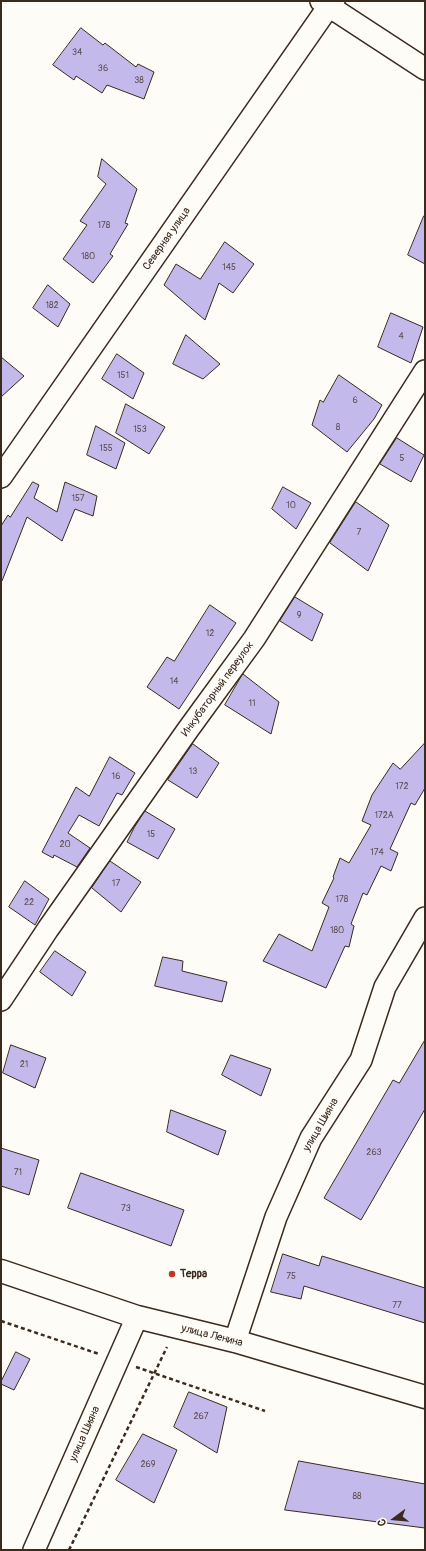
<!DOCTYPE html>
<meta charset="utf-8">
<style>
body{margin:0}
#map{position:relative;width:426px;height:1551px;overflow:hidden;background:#fdfcf7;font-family:Pangolin,sans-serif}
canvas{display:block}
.frame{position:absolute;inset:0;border:2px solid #3b2a1e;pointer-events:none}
.north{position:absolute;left:374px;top:1499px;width:40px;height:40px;-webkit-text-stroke:3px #fdfcf7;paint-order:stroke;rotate:254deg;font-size:11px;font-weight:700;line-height:16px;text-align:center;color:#3b2a1e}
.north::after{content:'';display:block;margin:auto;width:14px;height:18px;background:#3b2a1e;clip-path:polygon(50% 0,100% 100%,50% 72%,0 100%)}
</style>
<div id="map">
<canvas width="426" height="1551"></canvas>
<div class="frame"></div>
<div class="north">С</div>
</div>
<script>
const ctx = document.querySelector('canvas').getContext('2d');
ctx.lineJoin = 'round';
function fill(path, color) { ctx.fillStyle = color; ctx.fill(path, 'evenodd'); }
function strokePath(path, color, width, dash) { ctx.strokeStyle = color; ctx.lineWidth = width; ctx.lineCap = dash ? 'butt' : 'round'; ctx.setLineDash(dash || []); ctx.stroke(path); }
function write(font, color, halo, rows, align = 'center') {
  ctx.font = font + ' Pangolin,sans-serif'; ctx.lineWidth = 3; ctx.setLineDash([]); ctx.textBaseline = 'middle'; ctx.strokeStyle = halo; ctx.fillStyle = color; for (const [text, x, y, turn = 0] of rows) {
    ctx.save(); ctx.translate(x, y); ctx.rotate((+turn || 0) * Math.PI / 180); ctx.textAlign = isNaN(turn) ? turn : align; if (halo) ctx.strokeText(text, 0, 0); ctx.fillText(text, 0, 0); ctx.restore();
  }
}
const building = new Path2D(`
 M 81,28 L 103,45 L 105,43 L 136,67 L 138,64 L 154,72 L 144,99 L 107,85 L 102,93 L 76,76 L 74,80 L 53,65 Z
 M 102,159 L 137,189 L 125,223 L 128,224 L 110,254 L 113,256 L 93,283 L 63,259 L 87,225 L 80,221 L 106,184 L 98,177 Z
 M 424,216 L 425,216 L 425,264 L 408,255 Z
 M 225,242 L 254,264 L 233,293 L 219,283 L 205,320 L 164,285 L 176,264 L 200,279 Z
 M 48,285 L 70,304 L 58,327 L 33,308 Z
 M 391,313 L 423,327 L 411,363 L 378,347 Z
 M 186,335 L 220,364 L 203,379 L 173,364 Z
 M 117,354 L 144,373 L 133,399 L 102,379 Z
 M 1,357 L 24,376 L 1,397 Z
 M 339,375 L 382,405 L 374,419 L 347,452 L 312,425 L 320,400 L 323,402 Z
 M 126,404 L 165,427 L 149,454 L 116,433 Z
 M 96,426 L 125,443 L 116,469 L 87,455 Z
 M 397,438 L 424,455 L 411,482 L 380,464 Z
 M 33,482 L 39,485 L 34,498 L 57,512 L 65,482 L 97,496 L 93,516 L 75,509 L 62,541 L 27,517 L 2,581 L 1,581 L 1,526 L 8,515 L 10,517 Z
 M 283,487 L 311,503 L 296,529 L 272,509 Z
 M 356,502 L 389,525 L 368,571 L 330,543 Z
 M 295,597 L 323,614 L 312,641 L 280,621 Z
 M 210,605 L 236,623 L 179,709 L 147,687 L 167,657 L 174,661 Z
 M 243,674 L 279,702 L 271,734 L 225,705 Z
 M 425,743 L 425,788 L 415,805 L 411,803 L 390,849 L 398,853 L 391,871 L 381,866 L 367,895 L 363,893 L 351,924 L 354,926 L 349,947 L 345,946 L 326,988 L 263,961 L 279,934 L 312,951 L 329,907 L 322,903 L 334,878 L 333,877 L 340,858 L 349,863 L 371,825 L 362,821 L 372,795 L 393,763 L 400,769 Z
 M 193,744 L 219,763 L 197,798 L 168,780 Z
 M 110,757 L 135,773 L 122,795 L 117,793 L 99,826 L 79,815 L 68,833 L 90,848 L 77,867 L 54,855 L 53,858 L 42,852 L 76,787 L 89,796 Z
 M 145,811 L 175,829 L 158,859 L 127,842 L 134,828 Z
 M 110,861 L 141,882 L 121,912 L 92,888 Z
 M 25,881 L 49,899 L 35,925 L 9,907 Z
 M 55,951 L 86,972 L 72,996 L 40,972 Z
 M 163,957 L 183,961 L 182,971 L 227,982 L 222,1002 L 155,986 Z
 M 425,1040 L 425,1109 L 361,1220 L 324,1198 L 393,1080 L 399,1083 Z
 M 11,1045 L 46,1058 L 35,1088 L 3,1073 Z
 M 231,1055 L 271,1069 L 261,1096 L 222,1075 Z
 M 171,1110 L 226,1131 L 218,1155 L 167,1132 Z
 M 1,1148 L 39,1160 L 29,1195 L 1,1186 Z
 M 81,1173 L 184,1210 L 171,1246 L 68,1208 Z
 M 283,1254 L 319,1266 L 322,1256 L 425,1288 L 425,1323 L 304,1286 L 301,1299 L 271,1292 Z
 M 16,1352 L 30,1359 L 14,1390 L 1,1384 L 1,1382 Z
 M 189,1392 L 227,1407 L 217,1453 L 174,1427 Z
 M 143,1434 L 177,1450 L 154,1503 L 116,1480 Z
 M 299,1461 L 425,1484 L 425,1528 L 285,1510 Z`);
fill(building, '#c3b9ea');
strokePath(building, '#3b2a1e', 1);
const street = new Path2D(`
 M 321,1 L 425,69
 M 1,477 L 329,6 L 334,1
 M 1,1000 L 48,929 L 187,731 L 254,639 L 425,371
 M 235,1341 L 276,1217 L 311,1138 L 361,1060 L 385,987 L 425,918
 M 34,1550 L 137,1317`);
const secondary = new Path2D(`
 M 1,1271 L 137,1317 L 235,1341 L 425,1397`);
strokePath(street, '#3b2a1e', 24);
strokePath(secondary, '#3b2a1e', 25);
strokePath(new Path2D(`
 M 1,1321 L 99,1354
 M 136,1367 L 265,1411
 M 69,1550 L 167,1347`), '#3b2a1e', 2.5, [4, 3]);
strokePath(street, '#fdfcf7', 21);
strokePath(secondary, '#fdfcf7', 22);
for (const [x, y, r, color] of [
 [172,1274,4,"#c8321e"]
]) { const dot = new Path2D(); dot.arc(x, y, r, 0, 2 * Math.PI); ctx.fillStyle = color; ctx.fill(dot); strokePath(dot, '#fdfcf7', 1.5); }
write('9px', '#5d4e51', null, [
 ["34",77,53],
 ["36",103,69],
 ["38",139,81],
 ["178",104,226],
 ["180",88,257],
 ["145",229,268],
 ["182",52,306],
 ["4",401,337],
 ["151",123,376],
 ["6",355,401],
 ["8",338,428],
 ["153",140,430],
 ["155",106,449],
 ["5",402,459],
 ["157",78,499],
 ["10",291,506],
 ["7",359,533],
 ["9",299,616],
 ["12",210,634],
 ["14",174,682],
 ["11",252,704],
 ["13",193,772],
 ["16",116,777],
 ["172",402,787],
 ["172А",384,816],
 ["15",151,835],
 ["20",65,845],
 ["174",377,853],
 ["17",116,884],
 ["178",342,900],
 ["22",29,903],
 ["180",337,931],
 ["21",24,1065],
 ["263",374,1153],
 ["71",18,1173],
 ["73",126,1209],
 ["75",291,1277],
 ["77",397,1306],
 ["267",201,1417],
 ["269",148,1465],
 ["88",357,1497]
]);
write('11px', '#3b2a1e', '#fdfcf7', [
 ["Северная улица",167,239,-55],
 ["Инкубаторный переулок",218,689,-54],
 ["улица Шияна",321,1125,-60],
 ["улица Ленина",212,1336,14],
 ["улица Шияна",85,1434,-66]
]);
write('bold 11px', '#3b2a1e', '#fdfcf7', [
 ["Терра",180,1274]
], 'left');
</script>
